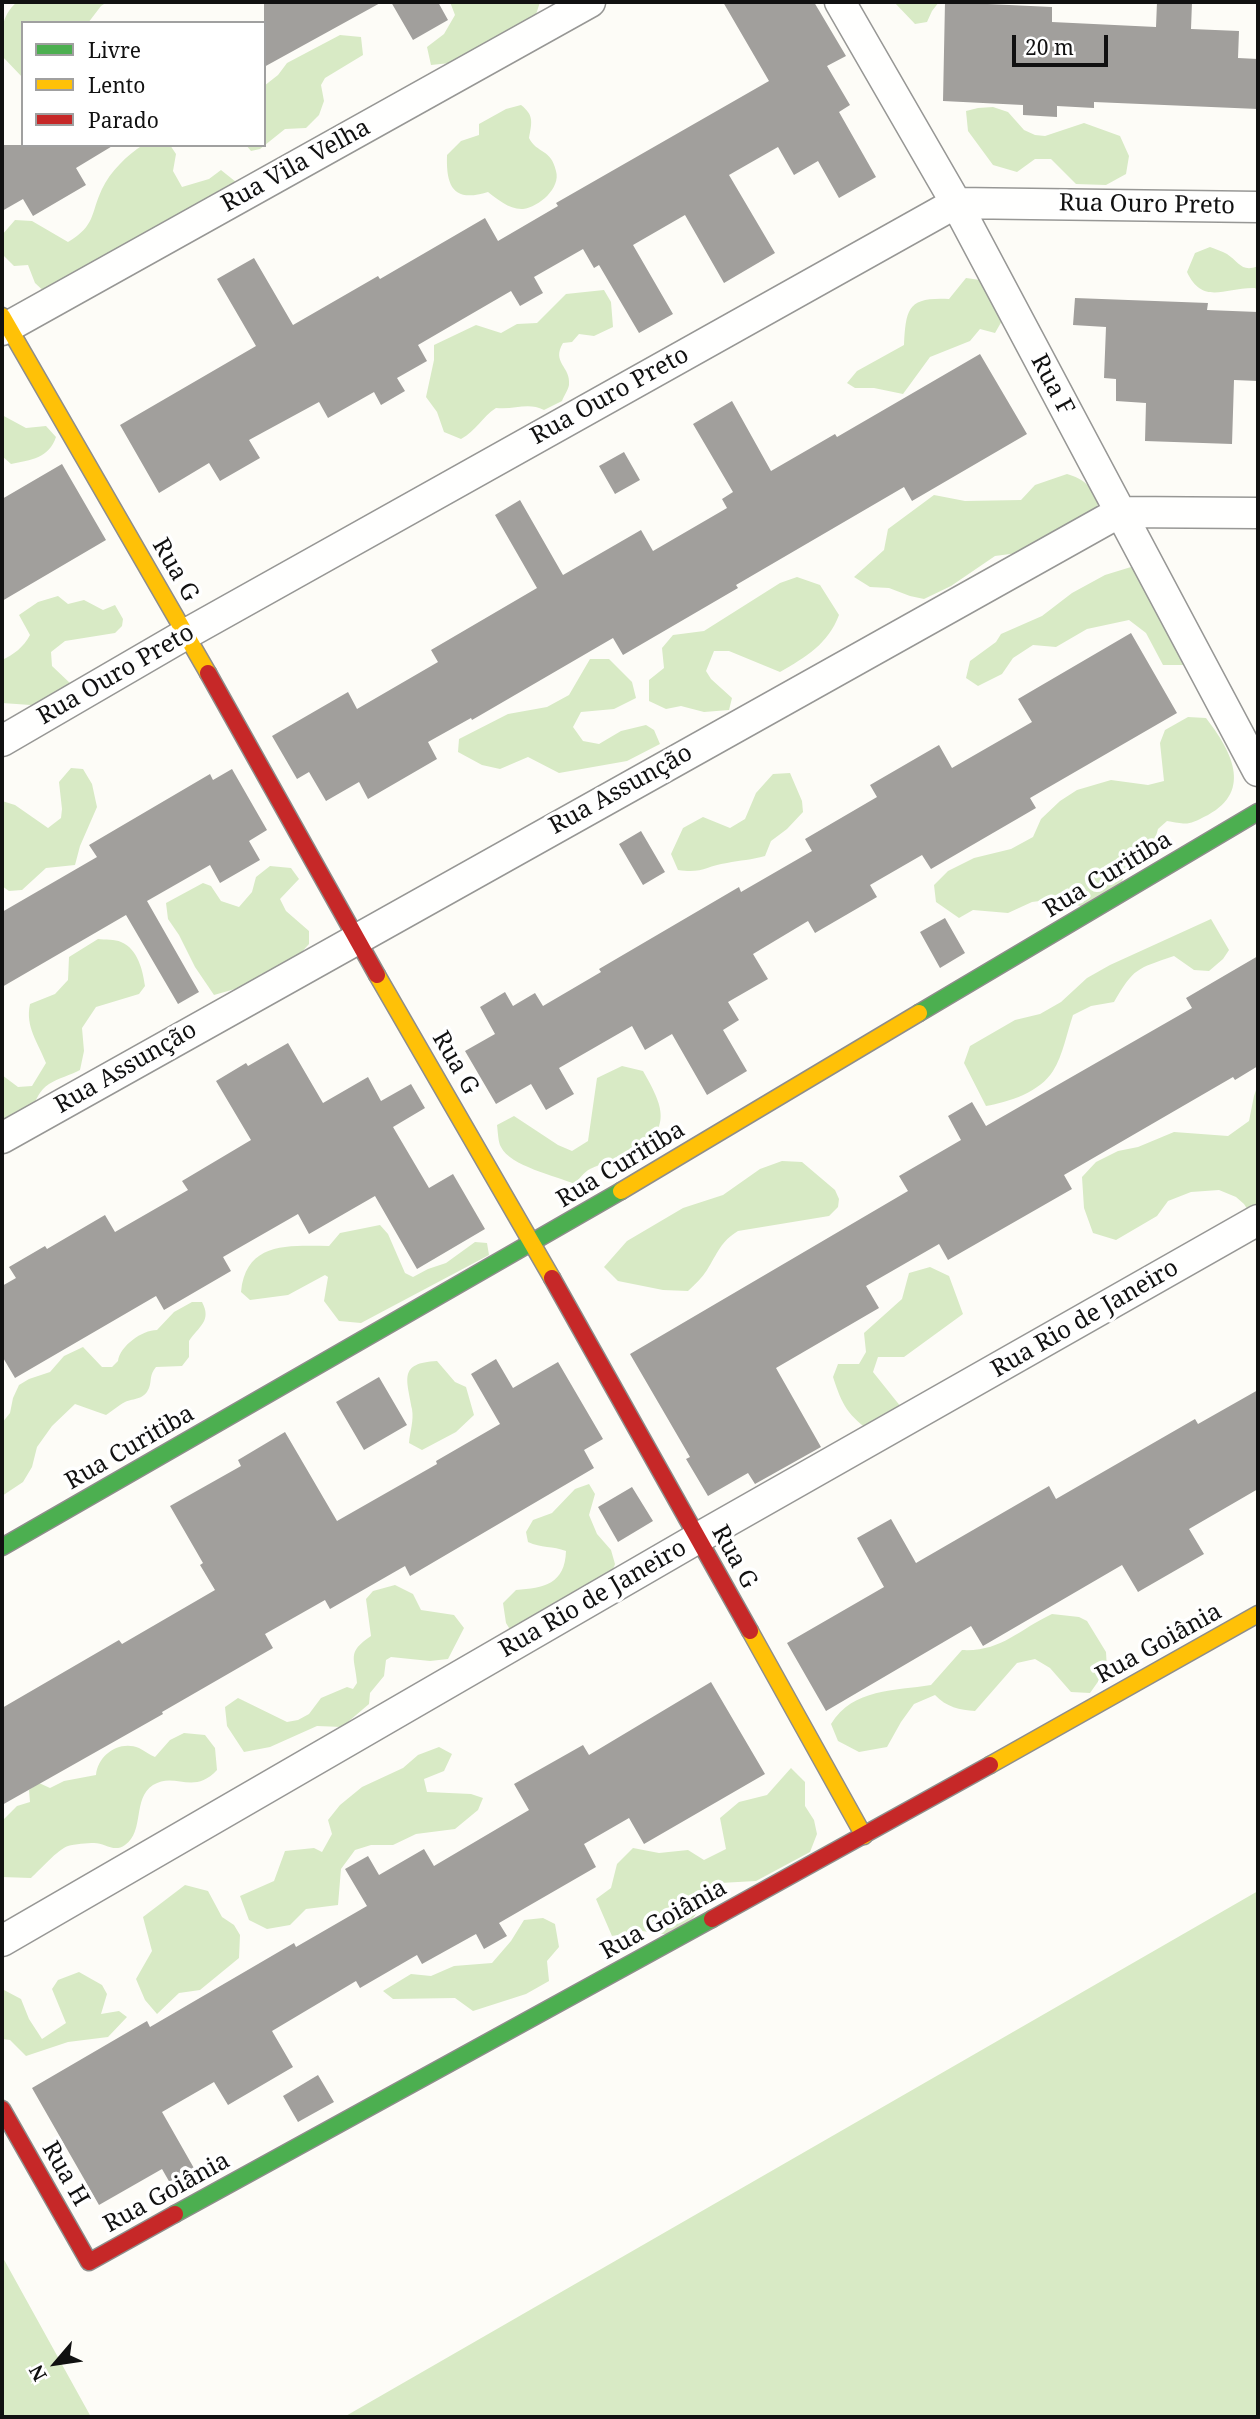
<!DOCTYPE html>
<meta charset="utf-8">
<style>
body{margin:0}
#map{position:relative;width:1260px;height:2419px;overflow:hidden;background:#fdfcf7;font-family:"Noto Serif",serif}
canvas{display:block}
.frame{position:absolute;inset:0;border:4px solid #111;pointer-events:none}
.legend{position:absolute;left:21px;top:21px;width:245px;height:126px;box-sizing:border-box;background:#fff;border:2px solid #a0a0a0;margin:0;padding:9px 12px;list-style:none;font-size:21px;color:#111}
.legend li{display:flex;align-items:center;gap:14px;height:35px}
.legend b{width:35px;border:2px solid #a0a0a0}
.north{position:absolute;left:21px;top:2328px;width:70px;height:70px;-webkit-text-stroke:5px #fff;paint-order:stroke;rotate:241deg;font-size:19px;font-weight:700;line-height:28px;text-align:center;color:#111}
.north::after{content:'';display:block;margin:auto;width:24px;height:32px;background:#111;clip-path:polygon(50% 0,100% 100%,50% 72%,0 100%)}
.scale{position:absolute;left:1012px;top:35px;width:96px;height:32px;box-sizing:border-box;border:4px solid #111;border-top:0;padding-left:9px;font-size:21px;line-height:24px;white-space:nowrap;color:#111;-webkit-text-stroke:5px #fff;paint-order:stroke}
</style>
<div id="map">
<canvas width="1260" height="2419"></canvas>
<div class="frame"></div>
<ul class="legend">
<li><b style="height:9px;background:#4caf50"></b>Livre</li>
<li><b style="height:9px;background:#ffc107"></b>Lento</li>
<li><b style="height:9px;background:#c62828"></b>Parado</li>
</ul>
<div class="north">N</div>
<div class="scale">20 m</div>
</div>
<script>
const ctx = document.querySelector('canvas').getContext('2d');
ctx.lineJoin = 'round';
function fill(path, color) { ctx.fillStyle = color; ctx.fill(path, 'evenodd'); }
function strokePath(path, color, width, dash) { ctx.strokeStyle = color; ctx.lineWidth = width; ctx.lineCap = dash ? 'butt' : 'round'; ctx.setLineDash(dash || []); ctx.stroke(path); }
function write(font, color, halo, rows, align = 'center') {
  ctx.font = font + ' "Noto Serif",serif'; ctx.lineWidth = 7; ctx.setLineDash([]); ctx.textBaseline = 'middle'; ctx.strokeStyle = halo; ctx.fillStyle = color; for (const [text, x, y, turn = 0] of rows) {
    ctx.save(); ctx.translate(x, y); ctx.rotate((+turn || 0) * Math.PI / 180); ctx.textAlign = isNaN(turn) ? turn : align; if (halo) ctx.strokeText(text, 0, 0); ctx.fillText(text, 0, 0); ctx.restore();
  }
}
fill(new Path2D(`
 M 17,2 L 107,2 L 101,6 L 88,23 L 23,23 L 23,78 L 2,56 C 2,31 0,17 17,2 Z
 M 450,2 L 540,2 L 532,27 L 470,61 L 431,65 L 427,47 L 444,34 L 455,15 Z
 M 894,2 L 939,2 L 932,11 L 927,22 L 915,24 Z
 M 340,35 L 361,37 L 363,55 L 325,78 L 321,85 L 324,101 L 319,115 L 306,128 L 285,129 L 260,149 L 251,151 L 246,145 L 264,145 L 264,86 L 278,75 L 287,63 Z
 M 521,105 C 534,115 532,122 529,138 C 537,154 551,148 556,171 C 561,188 539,207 523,209 C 510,210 497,199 488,192 C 453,203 446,186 447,155 L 461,141 L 479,135 L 479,124 L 506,109 Z
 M 993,107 L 1008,112 L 1024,130 L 1035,135 L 1045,136 L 1084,123 L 1120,136 L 1129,156 L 1126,174 L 1106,185 L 1076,184 L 1051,159 L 1035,159 L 1017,172 L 993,165 L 968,131 L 966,111 L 978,108 Z
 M 143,145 L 170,145 L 176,154 L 173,171 L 182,187 L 209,179 L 221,170 L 236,182 L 49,296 L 35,283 L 28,265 L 14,266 L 2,254 L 2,235 L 15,220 L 32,221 L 68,242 C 96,225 90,215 102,189 C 110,172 127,155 143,145 Z
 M 1210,247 C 1215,249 1222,251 1227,254 C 1239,262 1242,273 1258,266 L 1258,291 L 1255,288 C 1225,287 1203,306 1187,272 L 1195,253 Z
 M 966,278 L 980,280 L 1003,319 L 995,333 L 980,329 L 970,341 L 930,357 L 903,394 L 874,388 L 855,388 L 847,383 L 857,371 L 904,345 C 906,308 908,297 949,299 Z
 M 604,290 L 611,302 L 613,327 L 594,336 L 579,334 L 572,342 L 563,343 C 551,363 571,366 569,385 C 568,390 564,396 562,401 L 544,410 C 528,402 515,410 496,408 C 482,417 476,431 461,439 L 444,432 L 437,412 L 426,397 L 434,360 L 434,345 L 476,325 L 501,333 L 517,324 L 537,323 L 566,294 Z
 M 2,415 L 26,428 L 46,426 L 56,437 C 49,458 31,460 11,464 L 2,456 Z
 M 1067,474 C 1084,479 1091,486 1099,502 L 1093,514 L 1033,551 L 995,556 L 951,586 L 924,599 L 910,596 L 889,588 L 870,587 L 854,577 L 884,550 L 888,529 L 934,495 L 965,501 L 1021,500 L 1035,485 Z
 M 1131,567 L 1160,570 L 1188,665 L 1163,665 L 1146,633 L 1129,620 L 1087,629 L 1056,647 L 1033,645 L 1013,658 L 1002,674 L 978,686 L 966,678 L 970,661 L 996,642 L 1001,634 L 1042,616 L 1072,593 L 1105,575 Z
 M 797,577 L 820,585 L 839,615 C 828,644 806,657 780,672 L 729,651 L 714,651 L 706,671 L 711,679 L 732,698 L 729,710 L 704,712 L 681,706 L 666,709 L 649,701 L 649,680 L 664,668 L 662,648 L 673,635 L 704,631 L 780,583 Z
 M 58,596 L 68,604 L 84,600 L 103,610 L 115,605 L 123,619 L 122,626 L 115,633 L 65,641 L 51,652 L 52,666 L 72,685 L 45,706 L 2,703 L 2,660 C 13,655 24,647 30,635 L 19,615 L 38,602 Z
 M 590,659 L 609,659 L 632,682 L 636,698 L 614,709 L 581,712 L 573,727 L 583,741 L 599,744 L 621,731 L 646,725 L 654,730 L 660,744 L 627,761 L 559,773 L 528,757 L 500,769 L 482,765 L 458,752 L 459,739 L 508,714 L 547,707 L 569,695 Z
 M 1188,717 L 1206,718 C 1230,749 1254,790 1208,815 C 1188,825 1189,825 1167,821 L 1158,829 L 1152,850 L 1126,865 L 1120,891 L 1086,907 L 1047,900 L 1032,902 L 1008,913 L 973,910 L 959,918 L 936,902 L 934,885 L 948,871 L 974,858 L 1011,849 L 1033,837 L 1041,819 L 1060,801 L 1077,790 L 1111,780 L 1148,785 L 1164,781 L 1160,743 L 1165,730 Z
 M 71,768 L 83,769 L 92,784 L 97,807 L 80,846 L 75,865 L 46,868 L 22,890 L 9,891 L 2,886 L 2,801 L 15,805 L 48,828 L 61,818 L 62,809 L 59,782 Z
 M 790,773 L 802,801 L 803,812 L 787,829 L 771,841 L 765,856 C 752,860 740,860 727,863 C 706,866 702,874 678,870 L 671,854 L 683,828 L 703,817 L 730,828 L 745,819 L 756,793 L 773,774 Z
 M 270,866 L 291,868 L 299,879 L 280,899 L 286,911 L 309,931 L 309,944 L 289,966 L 261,974 L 255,980 L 235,989 L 214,995 L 195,967 L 179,935 L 168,919 L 166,903 L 203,883 L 211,886 L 221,901 L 239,907 L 252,892 L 256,877 Z
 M 1211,919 L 1229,950 L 1223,959 L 1209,971 L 1194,970 L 1174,956 C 1136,969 1134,968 1114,1002 L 1091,1006 L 1073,1015 C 1067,1032 1063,1055 1053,1071 C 1040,1092 1009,1102 986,1106 L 964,1063 L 970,1046 L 1015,1020 L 1040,1014 L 1061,1002 L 1087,978 L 1110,965 Z
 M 98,939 C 105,940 115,939 121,942 C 138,949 143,971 145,986 L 139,994 L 96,1007 L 82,1028 L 84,1051 L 80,1070 C 71,1075 58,1078 49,1084 C 27,1098 39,1129 2,1121 L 2,1075 L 18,1087 L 32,1086 L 46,1063 C 38,1042 25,1027 30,1004 L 55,994 L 68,980 L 69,957 Z
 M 622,1066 L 643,1071 C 663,1106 674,1129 632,1153 C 619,1161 603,1162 590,1169 C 584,1172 579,1179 575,1184 C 556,1176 510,1166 501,1147 C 498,1142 498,1132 497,1125 L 514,1116 L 558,1145 L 572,1151 L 588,1141 L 597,1078 Z
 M 1258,1084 L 1258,1216 L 1253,1218 L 1244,1204 L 1236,1197 L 1219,1190 L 1191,1192 L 1168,1201 L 1157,1216 L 1116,1240 L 1093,1233 L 1084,1208 L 1082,1177 L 1096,1162 L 1118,1151 L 1138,1147 L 1174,1132 L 1228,1136 L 1249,1121 L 1254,1096 Z
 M 782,1161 L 802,1162 L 835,1190 L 839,1199 L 838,1207 L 829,1216 L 738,1231 C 721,1241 717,1254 707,1270 C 702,1278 695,1284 688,1291 L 663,1290 L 618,1281 L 604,1267 L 627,1241 L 683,1208 L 723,1195 L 760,1169 Z
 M 380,1225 L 388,1234 L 405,1273 L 413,1277 L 428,1269 L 446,1263 L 475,1242 L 487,1243 L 489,1255 L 361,1323 L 339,1321 L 324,1301 L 328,1277 L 325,1275 L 288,1295 L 250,1300 L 241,1292 C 246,1241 289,1246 329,1246 L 340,1233 Z
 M 930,1267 L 949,1276 L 963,1314 L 904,1357 L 878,1357 L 873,1372 L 901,1407 L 873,1433 C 848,1416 842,1405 833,1377 L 838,1364 L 859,1364 L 866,1352 L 864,1333 L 902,1299 L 909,1273 Z
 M 192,1302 L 202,1302 C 212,1321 199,1326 189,1341 L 189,1357 L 182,1366 L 156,1367 C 149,1376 152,1379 149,1388 C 144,1400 134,1398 125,1402 C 119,1405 112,1411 106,1415 L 75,1404 L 52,1426 L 37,1447 L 32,1467 L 23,1482 L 2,1496 L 2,1423 L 10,1413 L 13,1398 L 19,1385 L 29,1379 L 50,1372 L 64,1356 L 83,1347 L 102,1367 L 112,1367 L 118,1361 C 120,1346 142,1330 157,1330 L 174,1312 Z
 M 437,1361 L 455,1382 L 466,1387 L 474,1415 L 456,1432 L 422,1450 L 409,1443 C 410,1431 414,1421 412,1409 C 407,1379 398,1363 437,1361 Z
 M 589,1484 L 595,1494 L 589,1515 L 597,1534 L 611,1550 L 615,1564 L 608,1584 L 514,1636 L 506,1623 L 503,1603 L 516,1590 C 544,1588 565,1584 566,1551 C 553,1546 541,1548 528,1542 L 526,1532 L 533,1520 L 552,1513 L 575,1489 Z
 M 395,1585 L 413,1594 L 421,1610 L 454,1615 L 464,1628 L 448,1659 L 430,1661 L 391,1657 L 386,1660 L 384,1676 L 370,1693 L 369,1704 L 342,1727 L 317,1726 L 270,1747 L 244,1752 L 227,1726 L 225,1707 L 238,1698 L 287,1722 L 298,1720 L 309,1714 L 321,1698 L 347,1687 L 353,1689 L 357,1683 C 355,1657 346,1653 371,1636 L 366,1599 L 373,1591 Z
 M 1052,1614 L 1079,1617 L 1087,1621 L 1106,1652 L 1107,1669 L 1090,1693 L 1071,1692 L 1050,1668 L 1035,1659 L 1017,1663 L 975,1711 C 960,1710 946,1707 935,1695 L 914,1704 L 901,1722 L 887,1747 L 859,1752 L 838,1741 L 831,1724 C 853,1688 895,1691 931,1685 L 962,1650 C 1001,1652 1018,1630 1052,1614 Z
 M 184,1733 L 205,1735 L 215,1748 L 217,1770 C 193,1796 175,1771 153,1785 C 132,1799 145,1831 125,1845 C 114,1853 105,1843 94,1843 C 87,1843 75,1844 68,1846 C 58,1849 40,1870 31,1878 L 2,1877 L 2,1821 L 17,1806 L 30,1802 L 29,1790 L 39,1783 L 50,1788 L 64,1781 L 96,1775 C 98,1755 119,1740 139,1748 C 145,1751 150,1755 155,1757 L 170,1740 Z
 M 439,1747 L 452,1754 L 444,1771 L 424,1779 L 427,1792 L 471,1794 L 483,1798 L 478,1810 L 455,1829 L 416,1834 L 393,1845 L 371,1845 L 355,1850 L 341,1869 L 338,1905 L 306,1909 L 290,1925 L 267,1929 L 249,1920 L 240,1896 L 274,1881 L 285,1851 L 314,1848 L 322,1852 L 332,1834 L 328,1820 L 340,1805 L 362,1787 L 403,1768 L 418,1755 Z
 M 791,1768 L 805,1782 L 805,1806 L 814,1820 L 817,1834 L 810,1852 L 756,1881 L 720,1883 L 690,1922 L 670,1935 L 642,1931 L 612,1936 L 596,1899 L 611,1888 L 617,1864 L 633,1848 L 659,1853 L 688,1850 L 704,1860 L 726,1849 L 720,1818 L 739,1802 L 767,1795 Z
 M 185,1885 L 208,1891 L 222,1917 L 234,1925 L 240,1935 L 239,1958 L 200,1990 L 179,1993 L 157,2014 L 145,2000 L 136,1979 L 152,1951 L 143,1917 Z
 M 1258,1891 L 1258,2417 L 344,2417 Z
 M 543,1918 L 555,1924 L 559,1947 L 547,1961 L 549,1981 L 526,1994 L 473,2011 L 455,1998 L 393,1999 L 383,1991 L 411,1974 L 431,1976 L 454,1966 L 492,1963 L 511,1941 L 524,1920 Z
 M 79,1972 L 102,1985 L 107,1994 L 101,2014 L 119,2011 L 127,2017 L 108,2037 L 68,2042 L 26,2056 L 10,2040 L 2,2039 L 2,1991 L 4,1990 L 21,1999 L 29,2019 L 42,2039 L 66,2023 L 52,1989 L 58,1980 Z
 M 2,2256 L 91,2417 L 2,2417 Z`), '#d8eac5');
fill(new Path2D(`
 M 264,2 L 382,2 L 264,67 Z
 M 391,2 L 438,2 L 448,20 L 413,40 Z
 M 723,2 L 814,2 L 846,56 L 827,66 L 850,105 L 839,112 L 876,177 L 839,198 L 818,161 L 794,175 L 778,147 L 729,175 L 775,253 L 724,283 L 685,215 L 633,245 L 673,314 L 639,333 L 599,265 L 594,268 L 583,249 L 534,277 L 543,293 L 520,306 L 511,291 L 418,345 L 427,361 L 397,378 L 405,391 L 381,405 L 374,392 L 328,418 L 319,402 L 249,440 L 260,458 L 220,481 L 209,463 L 159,493 L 120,425 L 256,346 L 217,279 L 254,258 L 293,325 L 378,276 L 380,279 L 485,218 L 498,241 L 558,206 L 556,203 L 769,81 Z
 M 945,2 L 1052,7 L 1052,22 L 1156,27 L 1157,2 L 1192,2 L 1191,29 L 1239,31 L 1238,58 L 1258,59 L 1258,109 L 1094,102 L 1094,108 L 1057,106 L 1057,117 L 1023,115 L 1023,105 L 943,101 Z
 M 2,145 L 114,145 L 76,168 L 86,185 L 33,216 L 23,199 L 2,211 Z
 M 1075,298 L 1208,303 L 1207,310 L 1258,312 L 1258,381 L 1234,380 L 1232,444 L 1145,441 L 1146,403 L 1116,401 L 1116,379 L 1104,378 L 1106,327 L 1073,325 Z
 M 980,354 L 1027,434 L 912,501 L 904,487 L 736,585 L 738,588 L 623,655 L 613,638 L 472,720 L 471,718 L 428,742 L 437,759 L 368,799 L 359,782 L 326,801 L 309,772 L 297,779 L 272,736 L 348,692 L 357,709 L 438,662 L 431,650 L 537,588 L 495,515 L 520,500 L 563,575 L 641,530 L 653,551 L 727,508 L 722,499 L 733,492 L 693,424 L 732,401 L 771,471 L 835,434 L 837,437 Z
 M 624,452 L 640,480 L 615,494 L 599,466 Z
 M 62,464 L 106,540 L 2,601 L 2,499 Z
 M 1131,633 L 1177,713 L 1030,798 L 1036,808 L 931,869 L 922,855 L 870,885 L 877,897 L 815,933 L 808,921 L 753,954 L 768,979 L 728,1002 L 739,1020 L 723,1030 L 747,1071 L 707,1095 L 672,1034 L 645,1050 L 632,1026 L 559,1068 L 574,1094 L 546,1110 L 531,1084 L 496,1104 L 465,1051 L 495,1034 L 480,1007 L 505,992 L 513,1006 L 535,993 L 543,1006 L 601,972 L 599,969 L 739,887 L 741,892 L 812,851 L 805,839 L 877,797 L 870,785 L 939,745 L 952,768 L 1032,722 L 1018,699 Z
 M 232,769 L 267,830 L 249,841 L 260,860 L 220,883 L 210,865 L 147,901 L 199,992 L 178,1004 L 126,915 L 2,987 L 2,912 L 97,857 L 89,845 L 210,774 L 213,780 Z
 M 641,831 L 665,872 L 643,885 L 619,844 Z
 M 945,918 L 965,953 L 940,968 L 920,932 Z
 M 1258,956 L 1258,1066 L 1235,1080 L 1233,1077 L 1064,1175 L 1072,1189 L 948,1260 L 939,1244 L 866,1286 L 879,1308 L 776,1368 L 821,1447 L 755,1484 L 748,1473 L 708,1496 L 686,1459 L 690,1457 L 630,1354 L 908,1191 L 899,1176 L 961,1140 L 948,1116 L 972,1102 L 986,1126 L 1192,1008 L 1186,998 Z
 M 288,1043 L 323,1103 L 368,1077 L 381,1101 L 411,1084 L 425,1108 L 393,1127 L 429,1188 L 453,1174 L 485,1229 L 417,1269 L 375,1196 L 309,1234 L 298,1214 L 223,1257 L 231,1271 L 164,1310 L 156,1296 L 15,1378 L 2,1356 L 2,1286 L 16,1278 L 9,1267 L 45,1246 L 47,1249 L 105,1215 L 115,1232 L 188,1190 L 182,1181 L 251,1140 L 216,1081 L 246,1063 L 248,1066 Z
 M 496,1359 L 513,1388 L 558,1362 L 603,1439 L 584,1450 L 594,1468 L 410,1576 L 405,1566 L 330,1609 L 325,1600 L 265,1634 L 273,1648 L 162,1712 L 163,1714 L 2,1805 L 2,1708 L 119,1640 L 122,1644 L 215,1590 L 200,1565 L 203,1563 L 170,1506 L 241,1466 L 238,1460 L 285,1432 L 337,1521 L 437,1464 L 436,1461 L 500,1424 L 471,1374 Z
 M 379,1377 L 407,1425 L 364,1450 L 336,1402 Z
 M 1258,1390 L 1258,1489 L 1189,1529 L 1204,1554 L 1138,1592 L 1122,1565 L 983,1646 L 971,1626 L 826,1711 L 787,1643 L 884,1587 L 857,1538 L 891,1519 L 916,1563 L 1049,1486 L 1056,1499 L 1195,1419 L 1198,1424 Z
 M 632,1487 L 653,1521 L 618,1542 L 598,1507 Z
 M 711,1682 L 765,1774 L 644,1844 L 629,1818 L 584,1844 L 596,1867 L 499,1923 L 507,1936 L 484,1949 L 476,1934 L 422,1964 L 417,1955 L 360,1988 L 356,1981 L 272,2031 L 293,2067 L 228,2105 L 214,2082 L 162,2112 L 199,2177 L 174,2190 L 162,2169 L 99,2205 L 32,2088 L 147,2021 L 150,2027 L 294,1943 L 296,1947 L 367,1906 L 345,1869 L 368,1856 L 379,1875 L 424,1849 L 434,1866 L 529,1810 L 514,1784 L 583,1745 L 589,1755 Z
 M 318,2075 L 334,2102 L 298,2122 L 283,2096 Z`), '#a19f9c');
const street = new Path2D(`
 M 840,2 L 956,203 L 1258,771
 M 2,330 L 590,2
 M 2,741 L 186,634 L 956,203 L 1258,207
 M 2,1138 L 1120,512 L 1258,513
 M 2,1941 L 698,1538 L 1258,1220`);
const fast = new Path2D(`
 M 919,1013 L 1258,812
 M 2,1547 L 621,1191
 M 175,2214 L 712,1919`);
const slow = new Path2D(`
 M 2,316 L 208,673
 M 377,975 L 552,1278
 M 621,1191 L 919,1013
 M 750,1631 L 864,1836
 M 990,1765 L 1258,1614`);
const jam = new Path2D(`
 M 208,673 L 377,975
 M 552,1278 L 750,1631
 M 712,1919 L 990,1765
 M 2,2109 L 89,2262 L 175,2214`);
strokePath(street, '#979795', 33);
strokePath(fast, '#8e8d8b', 19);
strokePath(slow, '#8e8d8b', 19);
strokePath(jam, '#8e8d8b', 19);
strokePath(street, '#fffffe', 30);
strokePath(fast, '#4caf50', 16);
strokePath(slow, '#ffc107', 16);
strokePath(jam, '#c62828', 16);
write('24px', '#111', '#fff', [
 ["Rua Vila Velha",296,166,-29],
 ["Rua Ouro Preto",1147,205,1],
 ["Rua F",1052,385,62],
 ["Rua Ouro Preto",610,396,-29],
 ["Rua G",175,570,60],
 ["Rua Ouro Preto",116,675,-30],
 ["Rua Assunção",621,790,-29],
 ["Rua Curitiba",1108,875,-31],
 ["Rua G",455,1063,60],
 ["Rua Assunção",126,1068,-30],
 ["Rua Curitiba",621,1165,-31],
 ["Rua Rio de Janeiro",1085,1319,-30],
 ["Rua Curitiba",130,1448,-30],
 ["Rua G",734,1557,61],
 ["Rua Rio de Janeiro",593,1599,-30],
 ["Rua Goiânia",1159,1644,-29],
 ["Rua Goiânia",664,1920,-29],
 ["Rua H",65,2174,60],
 ["Rua Goiânia",167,2193,-29]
]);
</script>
